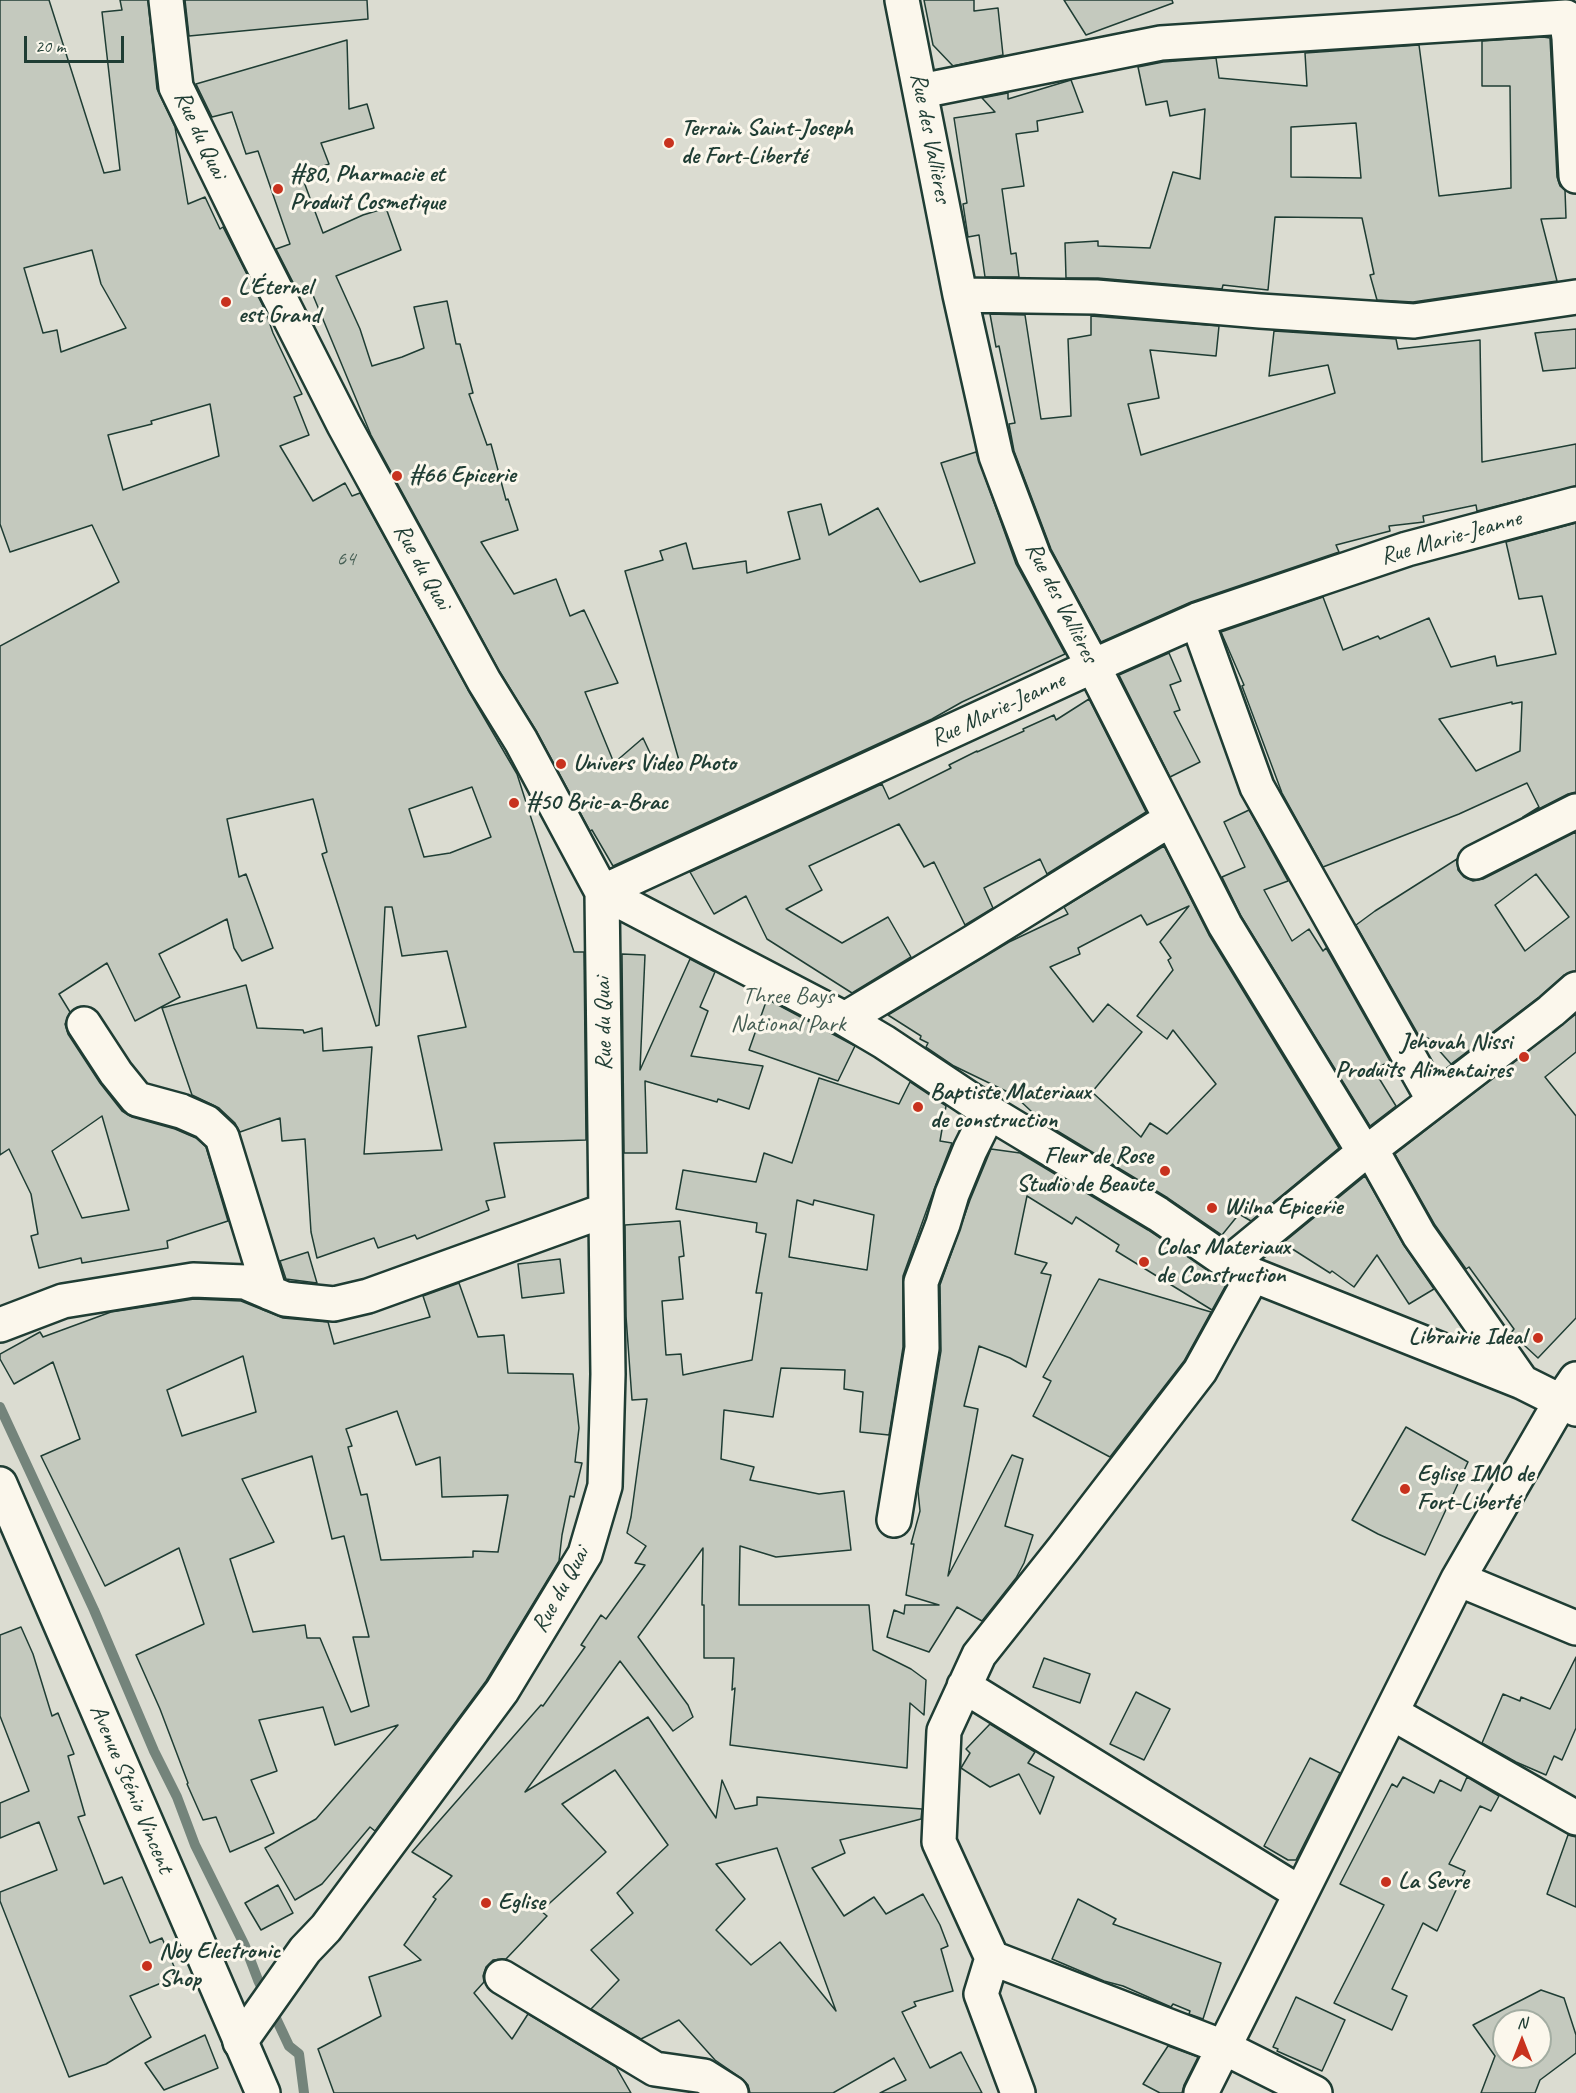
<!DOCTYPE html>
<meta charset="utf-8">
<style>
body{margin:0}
#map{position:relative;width:1576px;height:2093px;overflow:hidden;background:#fbf7ec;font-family:Caveat,sans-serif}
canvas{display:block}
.north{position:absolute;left:1492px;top:2009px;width:60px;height:60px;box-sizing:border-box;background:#fbf7ec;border:2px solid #a3ada2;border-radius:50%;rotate:0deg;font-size:16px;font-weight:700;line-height:24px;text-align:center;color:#1f3d34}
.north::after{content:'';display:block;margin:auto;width:21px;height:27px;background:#c8321e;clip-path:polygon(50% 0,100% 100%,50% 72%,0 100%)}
.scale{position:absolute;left:24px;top:36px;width:100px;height:27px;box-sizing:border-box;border:3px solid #1f3d34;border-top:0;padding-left:8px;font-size:18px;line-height:21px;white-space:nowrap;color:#1f3d34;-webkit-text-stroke:4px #fbf7ec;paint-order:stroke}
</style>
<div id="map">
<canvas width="1576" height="2093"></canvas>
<div class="north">N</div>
<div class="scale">20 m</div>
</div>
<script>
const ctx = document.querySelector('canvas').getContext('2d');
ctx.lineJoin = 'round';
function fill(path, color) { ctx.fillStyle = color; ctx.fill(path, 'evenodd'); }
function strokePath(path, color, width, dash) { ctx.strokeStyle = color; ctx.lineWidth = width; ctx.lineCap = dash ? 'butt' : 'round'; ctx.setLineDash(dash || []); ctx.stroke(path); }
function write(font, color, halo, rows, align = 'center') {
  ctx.font = font + ' Caveat,sans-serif'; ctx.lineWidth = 6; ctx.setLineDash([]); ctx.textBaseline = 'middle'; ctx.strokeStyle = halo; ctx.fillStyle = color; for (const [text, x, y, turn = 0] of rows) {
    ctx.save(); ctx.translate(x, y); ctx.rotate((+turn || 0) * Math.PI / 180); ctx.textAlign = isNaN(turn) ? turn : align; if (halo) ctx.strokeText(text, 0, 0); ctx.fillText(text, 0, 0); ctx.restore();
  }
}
fill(new Path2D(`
 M 0,0 L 1576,0 L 1576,2093 L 0,2093 ZM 1504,2021 L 1540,2021 L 1540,2057 L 1504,2057 Z`), '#dbdcd1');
strokePath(new Path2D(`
 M 0,1407 L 94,1610 L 154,1751 L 177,1797 L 195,1845 L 245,1946 L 258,1980 L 289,2046 L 299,2054 L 304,2093`), '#74847b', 10);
const building = new Path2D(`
 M 0,0 L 49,0 L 104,173 L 120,170 L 102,12 L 122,10 L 120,0 L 148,0 L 157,89 L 175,127 L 188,204 L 205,197 L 220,229 L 223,227 L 265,310 L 273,333 L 302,394 L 294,397 L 309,435 L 280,446 L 313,501 L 345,483 L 352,496 L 360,493 L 468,690 L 517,774 L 574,952 L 584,952 L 586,1140 L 494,1143 L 505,1197 L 486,1201 L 489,1210 L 417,1239 L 415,1235 L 378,1248 L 374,1238 L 317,1258 L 311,1232 L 305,1139 L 282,1141 L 280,1118 L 240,1132 L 235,1123 L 219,1108 L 192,1095 L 162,1008 L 246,985 L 257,1028 L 303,1030 L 304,1033 L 322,1028 L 323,1051 L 372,1047 L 364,1154 L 442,1150 L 418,1036 L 466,1027 L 447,951 L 402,956 L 392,907 L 385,907 L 379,1025 L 376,1026 L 322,854 L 327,852 L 313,799 L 227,819 L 239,877 L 246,874 L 273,948 L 242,961 L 234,948 L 227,919 L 159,954 L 180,997 L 135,1021 L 107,963 L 59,994 L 70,1012 L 65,1024 L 68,1034 L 100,1083 L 122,1111 L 132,1117 L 175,1129 L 196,1138 L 206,1147 L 228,1221 L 167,1241 L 168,1248 L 82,1263 L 81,1258 L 39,1268 L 31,1236 L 38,1234 L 31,1194 L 9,1149 L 0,1155 L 0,646 L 119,582 L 92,525 L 10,552 L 0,524 ZM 92,250 L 101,284 L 126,328 L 61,352 L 57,330 L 43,333 L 24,268 ZM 210,404 L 219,456 L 123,490 L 108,435 L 152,424 L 151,421 ZM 472,787 L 491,837 L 450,853 L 424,857 L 409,809 ZM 102,1116 L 129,1210 L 82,1218 L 52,1151 Z
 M 185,0 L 367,0 L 368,19 L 189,36 Z
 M 924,0 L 974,0 L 974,11 L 998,8 L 1003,55 L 953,66 L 933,45 Z
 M 1064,0 L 1172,0 L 1173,3 L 1086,35 Z
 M 1543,37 L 1550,38 L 1557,177 L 1560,186 L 1565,190 L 1566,218 L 1541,219 L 1557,281 L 1413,302 L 1377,300 L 1370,275 L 1374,274 L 1362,218 L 1275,217 L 1268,290 L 1223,285 L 1222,289 L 1098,278 L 1066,278 L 1065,243 L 1098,241 L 1098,246 L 1150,248 L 1173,172 L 1200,179 L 1205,109 L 1170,116 L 1167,101 L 1146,105 L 1138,67 L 1163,62 L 1216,58 L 1219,78 L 1307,86 L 1305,53 L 1419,45 L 1439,196 L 1511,188 L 1510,86 L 1482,86 L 1482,41 ZM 1356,123 L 1361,178 L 1291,177 L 1291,127 Z
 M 347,40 L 349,109 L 367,104 L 374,128 L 321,143 L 329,164 L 301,174 L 323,233 L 363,215 L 386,208 L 401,250 L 336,276 L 360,329 L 372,366 L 402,357 L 424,348 L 414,307 L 447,301 L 456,344 L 460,344 L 473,393 L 469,394 L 487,445 L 491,444 L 506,500 L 508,499 L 518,530 L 481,542 L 514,594 L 556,579 L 570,616 L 584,610 L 618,683 L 585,692 L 614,763 L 643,738 L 659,772 L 680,764 L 625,571 L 663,560 L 660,551 L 686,543 L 693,569 L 746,561 L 747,573 L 800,559 L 788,512 L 821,504 L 829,535 L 878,508 L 920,582 L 975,563 L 941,463 L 976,452 L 1016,564 L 1065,654 L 962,702 L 932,719 L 613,866 L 592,830 L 590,831 L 537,732 L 500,672 L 371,435 L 310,288 L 299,294 L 276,249 L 290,244 L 258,151 L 246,154 L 232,112 L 212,117 L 196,84 Z
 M 1071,80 L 1083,112 L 1037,121 L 1038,131 L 1016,134 L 1024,186 L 1002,189 L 1011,254 L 1016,253 L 1019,277 L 985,277 L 979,235 L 968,237 L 963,204 L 967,203 L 954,118 L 995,112 L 982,98 L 1008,93 L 1008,99 Z
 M 990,314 L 1025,315 L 1041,419 L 1071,416 L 1068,339 L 1091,335 L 1091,316 L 1219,326 L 1216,356 L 1150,350 L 1159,398 L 1128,404 L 1141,455 L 1335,393 L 1328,365 L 1269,376 L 1274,331 L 1396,339 L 1398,349 L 1480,340 L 1482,462 L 1576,444 L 1576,486 L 1477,511 L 1476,505 L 1423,516 L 1424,522 L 1389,526 L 1390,531 L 1336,545 L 1339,552 L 1191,602 L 1101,642 L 1051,549 L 1014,451 L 1009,424 L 1015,423 L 999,346 L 996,347 Z
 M 1576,329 L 1576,368 L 1543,371 L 1535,333 Z
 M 1576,523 L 1576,792 L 1568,794 L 1523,817 L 1539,807 L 1527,783 L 1459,814 L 1323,867 L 1282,793 L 1242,686 L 1244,685 L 1221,632 L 1323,597 L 1343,650 L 1378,636 L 1380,639 L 1429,618 L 1451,667 L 1495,656 L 1497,666 L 1556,654 L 1542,596 L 1519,599 L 1506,542 ZM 1512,702 L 1512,704 L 1522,702 L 1520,751 L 1476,771 L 1439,719 Z
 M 1169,653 L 1181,681 L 1170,685 L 1180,710 L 1174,712 L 1200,762 L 1170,777 L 1119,675 Z
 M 1089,699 L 1146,812 L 1047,874 L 1040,859 L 984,888 L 993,908 L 965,925 L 934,862 L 924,867 L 899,824 L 809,866 L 822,890 L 786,909 L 842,943 L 888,917 L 911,957 L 852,993 L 767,939 L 746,896 L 714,914 L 690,872 L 882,784 L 889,799 L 951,768 L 949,765 L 977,751 L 977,752 L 1024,731 L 1023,729 L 1054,715 L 1056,720 Z
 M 1249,810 L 1288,881 L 1264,890 L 1292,941 L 1309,929 L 1323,951 L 1326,948 L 1390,1061 L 1374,1070 L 1396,1106 L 1370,1126 L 1241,916 L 1222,877 L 1245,867 L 1224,822 Z
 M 1576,832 L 1576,971 L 1564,975 L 1539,997 L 1451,1064 L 1428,1038 L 1422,1041 L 1356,925 L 1375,911 L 1457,859 L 1458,870 L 1464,877 L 1473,881 L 1483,879 ZM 1536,874 L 1569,917 L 1525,951 L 1495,905 Z
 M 1164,846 L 1209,935 L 1339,1148 L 1251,1221 L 1239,1214 L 1222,1235 L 1168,1198 L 1031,1115 L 1032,1112 L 1014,1095 L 954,1066 L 926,1047 L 928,1043 L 920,1039 L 921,1036 L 888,1015 L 1009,942 L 1068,914 L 1064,907 ZM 1189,906 L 1160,942 L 1171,958 L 1168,960 L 1173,970 L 1137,1016 L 1167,1039 L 1173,1030 L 1216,1084 L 1167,1134 L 1150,1123 L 1141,1137 L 1092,1092 L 1142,1032 L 1108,1004 L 1093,1022 L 1050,967 L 1080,954 L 1078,948 L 1141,915 L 1147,925 Z
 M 622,954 L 645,955 L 640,1070 L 690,959 L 715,972 L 700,1007 L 708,1011 L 691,1056 L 763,1066 L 749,1109 L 718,1099 L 717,1102 L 645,1081 L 647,1153 L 624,1153 Z
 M 767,999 L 855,1046 L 838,1081 L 749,1050 Z
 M 1576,1014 L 1576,1052 L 1545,1077 L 1576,1116 L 1576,1318 L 1538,1358 L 1511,1333 L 1514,1329 L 1469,1267 L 1466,1269 L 1435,1225 L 1395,1154 Z
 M 819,1078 L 899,1104 L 910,1082 L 946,1106 L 940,1141 L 952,1143 L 935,1187 L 903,1276 L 903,1347 L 889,1435 L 860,1432 L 863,1392 L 844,1389 L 845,1370 L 781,1368 L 773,1417 L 724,1410 L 721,1459 L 754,1467 L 750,1480 L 819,1494 L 844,1491 L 851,1550 L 776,1557 L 740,1546 L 739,1605 L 869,1605 L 873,1650 L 911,1669 L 926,1680 L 924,1715 L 910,1703 L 907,1768 L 730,1745 L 735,1688 L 732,1690 L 734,1658 L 704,1658 L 704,1605 L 702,1605 L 703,1548 L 638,1637 L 688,1705 L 693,1717 L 673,1731 L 620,1661 L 525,1792 L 648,1717 L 716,1818 L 722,1780 L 735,1809 L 757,1805 L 757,1797 L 922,1809 L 921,1819 L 840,1840 L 845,1853 L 812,1868 L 844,1916 L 874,1897 L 886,1914 L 923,1894 L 940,1925 L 948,1946 L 941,1949 L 953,1991 L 914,2002 L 916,2006 L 902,2012 L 930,2068 L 961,2052 L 982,2093 L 880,2093 L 906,2080 L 894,2058 L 833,2093 L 750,2093 L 748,2085 L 741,2078 L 715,2060 L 679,2020 L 641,2039 L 591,2009 L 619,1980 L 591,1950 L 633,1913 L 617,1893 L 668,1845 L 615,1770 L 562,1804 L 606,1852 L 541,1911 L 547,1916 L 506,1959 L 493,1960 L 486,1967 L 483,1976 L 484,1982 L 474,1993 L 512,2039 L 528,2014 L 616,2067 L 631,2093 L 334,2093 L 318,2049 L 381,2016 L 369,1977 L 421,1960 L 404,1945 L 436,1899 L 433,1897 L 452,1876 L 412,1852 L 541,1705 L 543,1706 L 585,1647 L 581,1645 L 601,1615 L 606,1619 L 645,1565 L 635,1563 L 646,1546 L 627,1533 L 631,1517 L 647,1399 L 632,1400 L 626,1316 L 625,1225 L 680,1221 L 684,1256 L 679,1257 L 683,1299 L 662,1301 L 666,1355 L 681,1354 L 683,1375 L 752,1360 L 762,1293 L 756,1293 L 766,1234 L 756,1232 L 757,1223 L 676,1209 L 683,1170 L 756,1182 L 764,1153 L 792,1163 ZM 797,1200 L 813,1205 L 814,1200 L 874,1215 L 867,1270 L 789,1257 ZM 777,1848 L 806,1929 L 836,2011 L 780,1942 L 751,1965 L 716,1930 L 745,1899 L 716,1864 Z
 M 991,1149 L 1020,1153 L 1148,1230 L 1227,1283 L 1212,1310 L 1116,1251 L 1119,1245 L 1076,1217 L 1072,1224 L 1027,1196 L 1015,1254 L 1047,1263 L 1041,1273 L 1051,1275 L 1026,1367 L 1010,1358 L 979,1346 L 964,1406 L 978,1409 L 948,1576 L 1012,1455 L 1023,1459 L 1005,1526 L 1033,1535 L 1024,1563 L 1016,1578 L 982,1621 L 957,1607 L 929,1652 L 887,1637 L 894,1610 L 904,1614 L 905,1605 L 939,1605 L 906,1595 L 914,1544 L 911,1544 L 920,1511 L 918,1491 L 941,1351 L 940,1285 L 970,1200 Z
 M 1365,1176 L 1403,1244 L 1434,1289 L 1409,1304 L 1377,1255 L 1354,1287 L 1332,1271 L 1330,1273 L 1283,1243 Z
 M 308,1252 L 317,1283 L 286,1279 L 280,1261 Z
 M 560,1259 L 564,1293 L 522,1298 L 518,1264 Z
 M 1099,1279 L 1211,1312 L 1184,1361 L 1110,1457 L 1033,1416 L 1051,1381 L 1043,1377 Z
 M 459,1283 L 478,1337 L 504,1335 L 508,1373 L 573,1374 L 579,1428 L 575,1462 L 582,1463 L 574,1497 L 570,1496 L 562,1535 L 559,1561 L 486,1681 L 375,1831 L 370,1827 L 322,1884 L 295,1900 L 265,1848 L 316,1819 L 398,1725 L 335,1745 L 323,1707 L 259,1720 L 277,1771 L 251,1780 L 274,1833 L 230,1852 L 216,1817 L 203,1820 L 187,1784 L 188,1783 L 160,1709 L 136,1655 L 204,1624 L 179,1548 L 105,1586 L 41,1456 L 80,1439 L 53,1362 L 14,1384 L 0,1359 L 0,1354 L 40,1332 L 43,1337 L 111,1312 L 194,1299 L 241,1301 L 283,1318 L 328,1322 L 334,1344 L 430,1317 L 423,1296 ZM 243,1356 L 256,1412 L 182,1436 L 167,1390 ZM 397,1411 L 416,1465 L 440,1457 L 442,1497 L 508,1495 L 498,1552 L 473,1551 L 473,1557 L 381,1560 L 367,1494 L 361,1495 L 348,1447 L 352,1446 L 346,1429 ZM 312,1456 L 332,1539 L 344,1536 L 369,1637 L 353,1637 L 369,1706 L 351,1712 L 320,1638 L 307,1638 L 305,1625 L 253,1632 L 230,1559 L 274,1542 L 242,1479 Z
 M 1406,1427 L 1468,1462 L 1425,1555 L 1378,1534 L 1352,1520 Z
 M 21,1627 L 33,1654 L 52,1716 L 58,1713 L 74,1754 L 68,1756 L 85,1815 L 78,1817 L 104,1884 L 122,1877 L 150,1943 L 162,1938 L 178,1976 L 130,1996 L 151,2037 L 106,2064 L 69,2077 L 0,1901 L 0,1892 L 57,1870 L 39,1822 L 0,1838 L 0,1803 L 29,1791 L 0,1716 L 0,1635 Z
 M 1576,1657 L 1576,1728 L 1562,1760 L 1554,1756 L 1546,1775 L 1516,1762 L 1482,1743 L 1503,1694 L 1520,1701 L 1521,1697 L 1550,1709 Z
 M 1044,1658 L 1090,1674 L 1080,1703 L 1033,1687 Z
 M 1136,1692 L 1170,1709 L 1144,1760 L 1110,1744 Z
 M 990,1724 L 1035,1752 L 1028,1763 L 1054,1777 L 1040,1814 L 1019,1774 L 990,1787 L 961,1768 L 970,1753 L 966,1749 Z
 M 1310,1758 L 1340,1773 L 1296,1860 L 1288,1860 L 1264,1846 Z
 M 1403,1777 L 1434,1793 L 1440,1780 L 1461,1791 L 1467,1777 L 1499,1796 L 1491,1811 L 1480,1806 L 1449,1864 L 1465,1871 L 1437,1931 L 1423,1923 L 1392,1989 L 1407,1996 L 1392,2030 L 1334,2003 L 1384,1905 L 1340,1884 L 1392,1784 L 1397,1787 Z
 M 1568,1835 L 1576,1837 L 1576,1907 L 1547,1894 Z
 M 278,1885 L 293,1913 L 261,1930 L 245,1903 Z
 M 1078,1899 L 1116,1919 L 1113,1924 L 1221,1963 L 1203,2019 L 1189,2014 L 1190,2011 L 1173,2004 L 1171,2007 L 1123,1986 L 1104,1981 L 1052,1959 Z
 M 1541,1990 L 1564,1998 L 1576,2035 L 1576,2053 L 1540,2080 L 1535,2093 L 1481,2093 L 1495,2056 L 1473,2025 ZM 1504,2021 L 1540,2021 L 1540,2057 L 1504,2057 Z
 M 1296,1997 L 1345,2020 L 1322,2071 L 1277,2051 L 1278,2049 L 1273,2047 Z
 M 205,2035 L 218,2068 L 164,2090 L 145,2063 Z
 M 1168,2046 L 1198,2057 L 1184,2085 L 1182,2093 L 1160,2093 L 1143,2084 Z`);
fill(building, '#c4c9be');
strokePath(building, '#1f3d34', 1.5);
const minor = new Path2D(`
 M 166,0 L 176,87 L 257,253 L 344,425 L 484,681 L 521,741 L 602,892 L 608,1374 L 605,1486 L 585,1554 L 502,1691 L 326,1928 L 305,1950 L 240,2042
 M 902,0 L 960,295 L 996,456 L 1034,557 L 1093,666 L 1225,925 L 1364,1152
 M 1569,38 L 1576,176
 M 921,91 L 1161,43 L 1566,17 L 1569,38 L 1576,37
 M 960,295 L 1096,297 L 1260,311 L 1414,321 L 1576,297
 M 1197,620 L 1257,787 L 1433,1099
 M 1475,862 L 1576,811
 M 602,892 L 845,1019 L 884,1042 L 989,1112 L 1158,1214 L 1229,1263 L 1253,1275 L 1522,1382 L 1576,1409
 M 602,892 L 1093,666 L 1197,620 L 1407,549 L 1576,504
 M 845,1019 L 975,941 L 1171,819
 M 84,1024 L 116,1073 L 137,1099 L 181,1111 L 206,1122 L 222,1137 L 270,1293
 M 1371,1149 L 1419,1235 L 1522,1382
 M 1229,1263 L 1364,1152 L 1371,1149 L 1551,1011 L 1576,989
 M 1253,1275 L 1200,1371 L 1064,1548 L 979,1655 L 944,1731 L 939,1842 L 992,1958 L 1223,2047 L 1315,2093
 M 0,1325 L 63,1301 L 193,1280 L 245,1282 L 285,1299 L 334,1304 L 368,1296 L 606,1210
 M 894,1520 L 922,1348 L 921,1282 L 943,1224 L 952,1194 L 970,1150 L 989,1112
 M 1458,1579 L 1576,1628
 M 964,1686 L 1300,1893
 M 1392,1713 L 1576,1818
 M 992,1958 L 981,1994 L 1018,2093
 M 502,1977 L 655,2069 L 704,2076 L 731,2093
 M 1201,2093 L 1458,1579 L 1561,1401 L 1576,1379`);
const major = new Path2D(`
 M 0,1484 L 263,2093`);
strokePath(minor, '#1f3d34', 38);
strokePath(major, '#1f3d34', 38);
strokePath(minor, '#fbf7ec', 33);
strokePath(major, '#fbf7ec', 33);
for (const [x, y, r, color] of [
 [669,143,6,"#c8321e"],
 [278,189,6,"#c8321e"],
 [226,302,6,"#c8321e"],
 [397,476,6,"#c8321e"],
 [561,764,6,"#c8321e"],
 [514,803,6,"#c8321e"],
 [1524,1057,6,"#c8321e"],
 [918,1107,6,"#c8321e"],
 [1165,1171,6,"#c8321e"],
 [1212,1208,6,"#c8321e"],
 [1144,1262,6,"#c8321e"],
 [1538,1338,6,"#c8321e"],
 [1405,1489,6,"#c8321e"],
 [1386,1882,6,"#c8321e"],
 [486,1903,6,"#c8321e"],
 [147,1966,6,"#c8321e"]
]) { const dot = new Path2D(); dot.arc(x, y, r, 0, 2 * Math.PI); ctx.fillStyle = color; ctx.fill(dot); strokePath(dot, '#fbf7ec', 2); }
write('21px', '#486056', null, [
 ["64",346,559]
]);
write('bold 24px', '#1f3d34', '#fbf7ec', [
 ["Terrain Saint-Joseph",681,129],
 ["de Fort-Liberté",681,157],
 ["#80, Pharmacie et",290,175],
 ["Produit Cosmetique",290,203],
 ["L'Éternel",238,288],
 ["est Grand",238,316],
 ["#66 Epicerie",409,476],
 ["Univers Video Photo",573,764],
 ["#50 Bric-a-Brac",526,803],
 ["Jehovah Nissi",1512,1043,"right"],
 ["Produits Alimentaires",1512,1071,"right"],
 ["Baptiste Materiaux",930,1093],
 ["de construction",930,1121],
 ["Fleur de Rose",1153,1157,"right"],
 ["Studio de Beaute",1153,1185,"right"],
 ["Wilna Epicerie",1224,1208],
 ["Colas Materiaux",1156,1248],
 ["de Construction",1156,1276],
 ["Librairie Ideal",1526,1338,"right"],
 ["Eglise IMO de",1417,1475],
 ["Fort-Liberté",1417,1503],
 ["La Sevre",1398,1882],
 ["Eglise",498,1903],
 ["Noy Electronic",159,1952],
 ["Shop",159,1980]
], 'left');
write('24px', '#1f3d34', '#fbf7ec', [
 ["Rue du Quai",200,135,65],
 ["Rue des Vallières",930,138,79],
 ["Rue Marie-Jeanne",1451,538,-16],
 ["Rue du Quai",422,567,61],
 ["Rue des Vallières",1061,603,63],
 ["Rue Marie-Jeanne",998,710,-25],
 ["Rue du Quai",604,1024,-91],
 ["Rue du Quai",561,1590,-61],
 ["Avenue Sténio Vincent",131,1789,67]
]);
write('24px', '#455d53', '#fbf7ec', [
 ["Three Bays",788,997],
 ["National Park",788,1025]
]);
</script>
